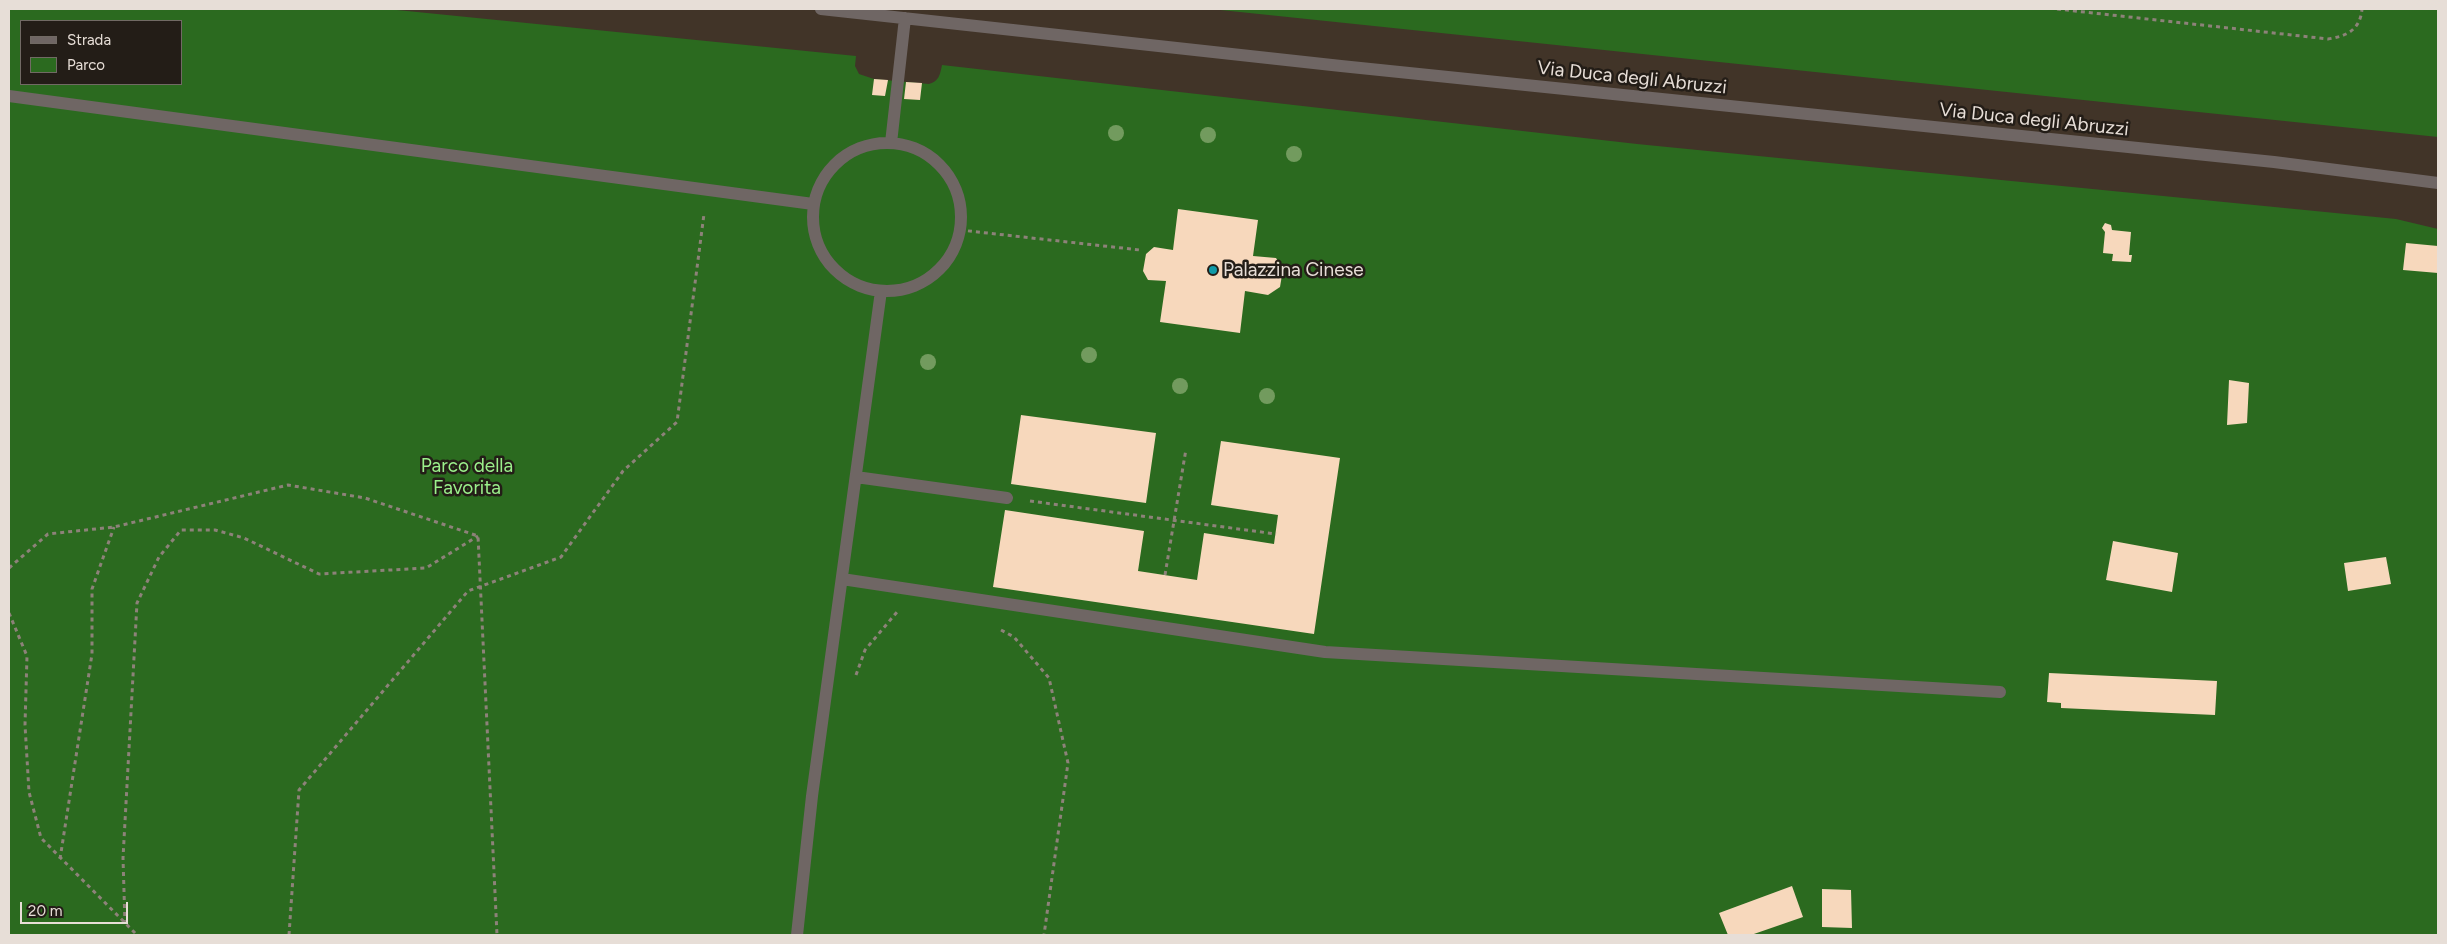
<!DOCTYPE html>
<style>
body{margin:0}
#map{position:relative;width:2447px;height:944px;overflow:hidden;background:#413428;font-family:Figtree,sans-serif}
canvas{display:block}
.frame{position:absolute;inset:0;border:10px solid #e7ded7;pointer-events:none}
.legend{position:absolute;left:20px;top:20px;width:162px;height:65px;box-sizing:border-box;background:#231d17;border:1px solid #716a64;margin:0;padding:6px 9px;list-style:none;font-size:15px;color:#e7ded7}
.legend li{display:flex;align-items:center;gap:10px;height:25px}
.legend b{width:25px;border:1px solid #716a64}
.scale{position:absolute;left:20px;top:902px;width:108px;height:22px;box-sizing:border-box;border:2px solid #e7ded7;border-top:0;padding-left:6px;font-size:15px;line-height:18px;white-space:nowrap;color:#e7ded7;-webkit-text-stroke:4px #231d17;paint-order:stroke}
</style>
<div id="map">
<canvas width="2447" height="944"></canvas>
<div class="frame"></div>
<ul class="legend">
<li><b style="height:6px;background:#6f6664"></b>Strada</li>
<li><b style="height:14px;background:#2b6a1f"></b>Parco</li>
</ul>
<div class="scale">20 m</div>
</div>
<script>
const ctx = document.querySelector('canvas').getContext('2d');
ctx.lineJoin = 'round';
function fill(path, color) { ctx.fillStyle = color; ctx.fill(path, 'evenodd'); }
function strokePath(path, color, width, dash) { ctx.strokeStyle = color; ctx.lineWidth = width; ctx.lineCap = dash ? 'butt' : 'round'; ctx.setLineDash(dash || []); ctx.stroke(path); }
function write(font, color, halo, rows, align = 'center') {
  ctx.font = font + ' Figtree,sans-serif'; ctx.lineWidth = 5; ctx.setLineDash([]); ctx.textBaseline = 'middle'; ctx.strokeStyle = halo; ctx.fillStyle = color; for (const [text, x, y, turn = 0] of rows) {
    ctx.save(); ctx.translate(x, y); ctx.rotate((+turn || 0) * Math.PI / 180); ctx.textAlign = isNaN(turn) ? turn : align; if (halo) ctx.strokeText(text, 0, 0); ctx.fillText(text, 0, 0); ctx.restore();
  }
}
fill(new Path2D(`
 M 9,9 L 387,9 L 856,56 L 855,66 L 859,74 L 874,79 L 929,84 C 939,81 940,75 942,65 L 1637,144 L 2396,219 L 2438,229 L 2438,935 L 9,935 ZM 21,21 L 181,21 L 181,84 L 21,84 Z
 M 1211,9 L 2438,9 L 2438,137 Z`), '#2b6a1f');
fill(new Path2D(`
 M 874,79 L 888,80 L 885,96 L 872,95 Z
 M 906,82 L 922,83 L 920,100 L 904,99 Z
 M 1178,209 L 1258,220 L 1253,256 L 1276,258 L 1283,269 L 1280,287 L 1268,295 L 1245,291 L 1240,333 L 1160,322 L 1166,281 L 1148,280 L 1143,271 L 1146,254 L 1154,247 L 1173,250 Z
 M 2105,223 L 2111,225 L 2112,230 L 2131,232 L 2129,255 L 2132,255 L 2131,262 L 2112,261 L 2113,254 L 2103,253 L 2105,232 L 2102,228 Z
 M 2406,243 L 2438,246 L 2438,273 L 2403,270 Z
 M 2229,380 L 2249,383 L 2247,423 L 2227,425 Z
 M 1021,415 L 1156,433 L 1146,503 L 1011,484 Z
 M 1221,441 L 1340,458 L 1314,634 L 993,587 L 1005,510 L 1144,531 L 1138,571 L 1197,580 L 1204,533 L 1274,544 L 1278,515 L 1211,505 Z
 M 2113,541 L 2178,553 L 2172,592 L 2106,580 Z
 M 2386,557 L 2391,584 L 2348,591 L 2344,563 Z
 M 2049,673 L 2217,681 L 2215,715 L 2061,708 L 2061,703 L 2047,702 Z
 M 1792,886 L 1803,917 L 1751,935 L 1728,935 L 1719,913 Z
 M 1822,889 L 1851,890 L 1852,928 L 1822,927 Z`), '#f7d8bc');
strokePath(new Path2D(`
 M 2057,9 L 2328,39 C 2347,36 2360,30 2362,9
 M 960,230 L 1140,250
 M 1030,501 L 1276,534
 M 9,568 L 48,534 L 114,527 L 288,485 L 365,498 L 478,536 L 497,935
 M 1165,575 L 1186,449
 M 9,613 L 27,656 L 25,725 L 29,792 L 41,838 L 137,935
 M 1001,630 L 1014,637 L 1049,678 L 1068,763 L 1044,935
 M 856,675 L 865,650 L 897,612
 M 60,859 L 92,654 L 92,589 L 114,527
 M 125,924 L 123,858 L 137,603 L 159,557 L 181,530 L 215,530 L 244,538 L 319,574 L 426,568 L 478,536
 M 289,935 L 299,790 L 468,591 L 561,557 L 623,471 L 677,422 L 704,214`), '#8d8279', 3, [4, 4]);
strokePath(new Path2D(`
 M 821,9 L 1341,66 L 2274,162 L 2438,183
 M 9,96 L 813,204
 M 891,143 L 905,18
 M813 217a74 74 0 1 1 148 0a74 74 0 1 1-148 0Z
 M 856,477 L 1007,498
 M 842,579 L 1325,652 L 2000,692
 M 797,935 L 812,796 L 881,291`), '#6f6664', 12);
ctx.fillStyle = '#729b5e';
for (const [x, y] of [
 [1116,133],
 [1208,135],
 [1294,154],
 [1089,355],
 [928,362],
 [1180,386],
 [1267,396]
]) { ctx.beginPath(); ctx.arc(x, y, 8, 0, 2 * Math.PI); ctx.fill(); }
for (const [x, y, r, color] of [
 [1213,270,5,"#0f9aa8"]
]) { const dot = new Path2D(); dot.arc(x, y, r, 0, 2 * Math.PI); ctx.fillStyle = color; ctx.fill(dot); strokePath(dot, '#231d17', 2); }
write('19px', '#e7ded7', '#231d17', [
 ["Via Duca degli Abruzzi",1632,78,6],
 ["Via Duca degli Abruzzi",2034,120,6]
]);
write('19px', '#e7ded7', '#231d17', [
 ["Palazzina Cinese",1223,270]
], 'left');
write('19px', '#9bf08b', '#231d17', [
 ["Parco della",467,466],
 ["Favorita",467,488]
]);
</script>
